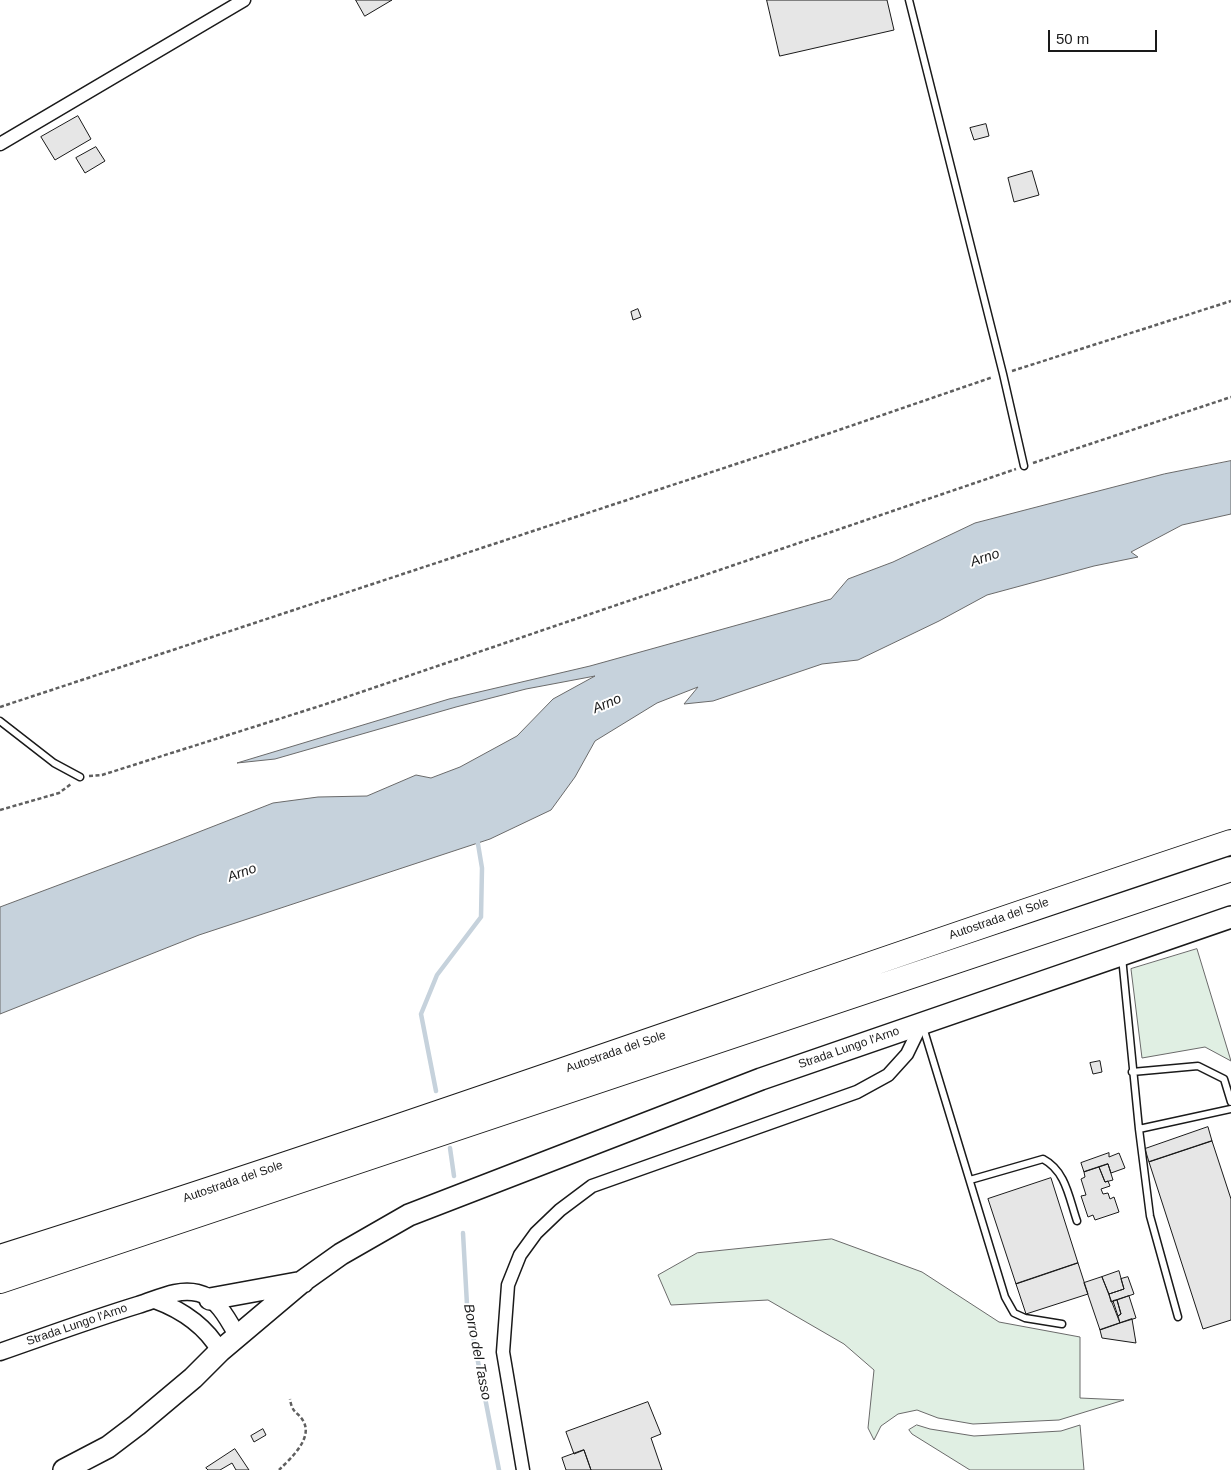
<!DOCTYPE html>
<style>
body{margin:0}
#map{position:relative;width:1231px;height:1470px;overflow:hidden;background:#fff;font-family:Helvetica,sans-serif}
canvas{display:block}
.scale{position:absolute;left:1048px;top:30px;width:109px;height:22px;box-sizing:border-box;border:2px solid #1a1a1a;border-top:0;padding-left:6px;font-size:15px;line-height:18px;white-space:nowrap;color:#1a1a1a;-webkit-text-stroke:4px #fff;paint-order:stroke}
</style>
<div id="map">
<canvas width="1231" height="1470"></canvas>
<div class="scale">50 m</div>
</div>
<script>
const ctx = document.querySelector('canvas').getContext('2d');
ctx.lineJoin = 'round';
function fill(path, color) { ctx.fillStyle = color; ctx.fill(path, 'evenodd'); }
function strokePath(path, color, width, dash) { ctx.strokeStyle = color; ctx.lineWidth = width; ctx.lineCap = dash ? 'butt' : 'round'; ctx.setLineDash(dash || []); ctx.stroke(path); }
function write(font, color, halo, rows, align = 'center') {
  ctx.font = font + ' Helvetica,sans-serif'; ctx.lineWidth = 4; ctx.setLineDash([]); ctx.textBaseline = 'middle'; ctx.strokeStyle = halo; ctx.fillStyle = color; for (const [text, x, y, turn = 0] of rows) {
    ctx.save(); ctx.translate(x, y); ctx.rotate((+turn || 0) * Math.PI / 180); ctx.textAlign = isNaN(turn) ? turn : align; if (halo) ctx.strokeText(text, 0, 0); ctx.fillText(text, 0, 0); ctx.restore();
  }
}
const green = new Path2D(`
 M 1197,949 L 1231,1061 L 1205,1047 L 1142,1058 L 1131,969 Z
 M 832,1239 L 922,1272 L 999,1322 L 1080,1337 L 1080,1398 L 1124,1400 L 1059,1420 L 973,1424 L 938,1418 L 917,1410 L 898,1414 L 881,1426 L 874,1440 L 868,1428 L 874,1370 L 844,1344 L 768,1300 L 671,1305 L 658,1275 L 697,1253 Z
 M 917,1425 L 930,1429 L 974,1436 L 1061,1431 L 1080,1425 L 1084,1470 L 970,1470 L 912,1434 L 909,1430 Z`);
fill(green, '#e0efe3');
strokePath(green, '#6a6a6a', 1);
const water = new Path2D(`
 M 1231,461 L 1231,514 L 1182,525 L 1131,552 L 1138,557 L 1094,566 L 987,595 L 939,621 L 858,660 L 822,664 L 713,701 L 684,704 L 698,687 L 657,703 L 595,741 L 575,777 L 551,810 L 490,839 L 199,935 L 0,1014 L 0,907 L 168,844 L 273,803 L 318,797 L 367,796 L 416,775 L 431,778 L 460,767 L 517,736 L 553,699 L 595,676 L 526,689 L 456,707 L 275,759 L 237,763 L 449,699 L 590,666 L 831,599 L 848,579 L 893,562 L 975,523 L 1164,474 Z`);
fill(water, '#c6d2dc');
strokePath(water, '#6a6a6a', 1);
strokePath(new Path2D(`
 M 436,1091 L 421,1014 L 437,975 L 481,917 L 482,868 L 477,838
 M 450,1148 L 454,1176
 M 463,1233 L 467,1305 L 499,1470`), '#c6d2dc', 4.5);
const building = new Path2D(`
 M 356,0 L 392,0 L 365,16 Z
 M 767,0 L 887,0 L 894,30 L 780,56 Z
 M 78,116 L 91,139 L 55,160 L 41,137 Z
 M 986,124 L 989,136 L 974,140 L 970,128 Z
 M 96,147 L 105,161 L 85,173 L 76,158 Z
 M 1032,171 L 1039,195 L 1014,202 L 1008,178 Z
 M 638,309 L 641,317 L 633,320 L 631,312 Z
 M 1100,1061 L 1102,1072 L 1093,1074 L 1090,1063 Z
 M 1208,1127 L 1212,1141 L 1149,1162 L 1145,1149 Z
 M 1212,1141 L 1231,1199 L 1231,1320 L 1203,1329 L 1149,1162 Z
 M 1109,1153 L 1109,1157 L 1119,1153 L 1125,1168 L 1111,1173 L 1108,1164 L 1084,1172 L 1081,1163 Z
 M 1108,1164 L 1113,1180 L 1105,1182 L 1099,1167 Z
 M 1099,1167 L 1105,1182 L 1108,1181 L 1110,1186 L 1101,1189 L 1103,1194 L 1108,1193 L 1110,1199 L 1114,1197 L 1119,1212 L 1095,1220 L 1093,1215 L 1088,1217 L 1081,1196 L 1086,1195 L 1081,1179 L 1085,1177 L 1084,1172 Z
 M 1051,1178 L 1078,1263 L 1016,1284 L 988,1199 Z
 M 1078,1263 L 1088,1294 L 1026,1314 L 1016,1284 Z
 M 1119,1271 L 1124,1289 L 1109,1294 L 1102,1277 Z
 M 1102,1277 L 1120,1323 L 1100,1330 L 1084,1283 Z
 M 1128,1277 L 1134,1294 L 1111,1302 L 1109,1294 L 1124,1289 L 1121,1279 Z
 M 1129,1296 L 1136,1318 L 1120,1323 L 1118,1316 L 1121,1314 L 1117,1300 Z
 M 1117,1300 L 1121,1314 L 1118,1316 L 1113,1301 Z
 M 1132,1319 L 1136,1343 L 1102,1338 L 1100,1330 Z
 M 648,1402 L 661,1434 L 651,1438 L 662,1470 L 591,1470 L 584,1450 L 574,1454 L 566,1432 Z
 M 263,1429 L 266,1435 L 254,1442 L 251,1436 Z
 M 235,1449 L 249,1470 L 236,1470 L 232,1463 L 220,1470 L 208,1470 L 206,1468 Z
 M 584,1450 L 591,1470 L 566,1470 L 562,1458 Z`);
fill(building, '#e6e6e6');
strokePath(building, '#1a1a1a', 1);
const service = new Path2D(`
 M 909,0 L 1003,374 L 1024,466
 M 0,721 L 54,763 L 80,777
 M 1122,957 L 1139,1129 L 1150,1216 L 1178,1317
 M 923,1027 L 1005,1297 L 1014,1313 L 1025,1318 L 1062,1324
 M 1132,1072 L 1198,1066 L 1224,1079 L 1231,1102
 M 1139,1129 L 1231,1109
 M 970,1180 L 1043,1159 C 1066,1171 1069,1198 1077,1221`);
const minor = new Path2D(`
 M 0,144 L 244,0
 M 523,1470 L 503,1352 L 508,1285 L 520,1255 L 536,1233 L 560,1210 L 592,1186 L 857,1092 L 888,1075 L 907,1054 L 922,1023`);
const tertiary = new Path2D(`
 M 155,1300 C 182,1310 205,1325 220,1351
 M 0,1352 C 46,1336 92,1319 138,1305 C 158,1299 177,1288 198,1293 C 217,1297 229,1321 238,1337`);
const primary = new Path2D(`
 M 210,1299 L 303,1282
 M 64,1470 L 108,1447 L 137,1425 L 193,1378 L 220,1351 L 303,1281 L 341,1254 L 409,1215 L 761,1079 L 1231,917`);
const motorway = new Path2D(`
 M 0,1257 C 413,1127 820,978 1231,842
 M 0,1281 C 410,1142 822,1009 1231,869`);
strokePath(service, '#1a1a1a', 9);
strokePath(minor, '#1a1a1a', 15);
strokePath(tertiary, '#1a1a1a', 19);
strokePath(primary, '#1a1a1a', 24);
strokePath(motorway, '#1a1a1a', 26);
strokePath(new Path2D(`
 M 1012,371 L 1231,301
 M 1033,463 L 1231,397
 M 0,707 L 833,432 L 993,377
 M 89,776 L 102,775 L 323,705 L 1016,469
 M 0,810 L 59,793 L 71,784
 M 279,1470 C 291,1458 315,1437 302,1419 C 295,1410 292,1412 290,1399`), '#5f5f5f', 2.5, [4, 2.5]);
strokePath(service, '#fff', 6);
strokePath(minor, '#fff', 12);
strokePath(tertiary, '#fff', 16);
strokePath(primary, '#fff', 21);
strokePath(motorway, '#fff', 24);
write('12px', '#1a1a1a', '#fff', [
 ["Autostrada del Sole",999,919,-19],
 ["Strada Lungo l'Arno",849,1048,-19],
 ["Autostrada del Sole",616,1052,-19],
 ["Autostrada del Sole",233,1182,-19],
 ["Strada Lungo l'Arno",77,1325,-19]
]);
write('italic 14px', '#1a1a1a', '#fff', [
 ["Arno",985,558,-19],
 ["Arno",607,704,-23],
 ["Arno",242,873,-20],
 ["Borro del Tasso",477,1352,79]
]);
</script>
